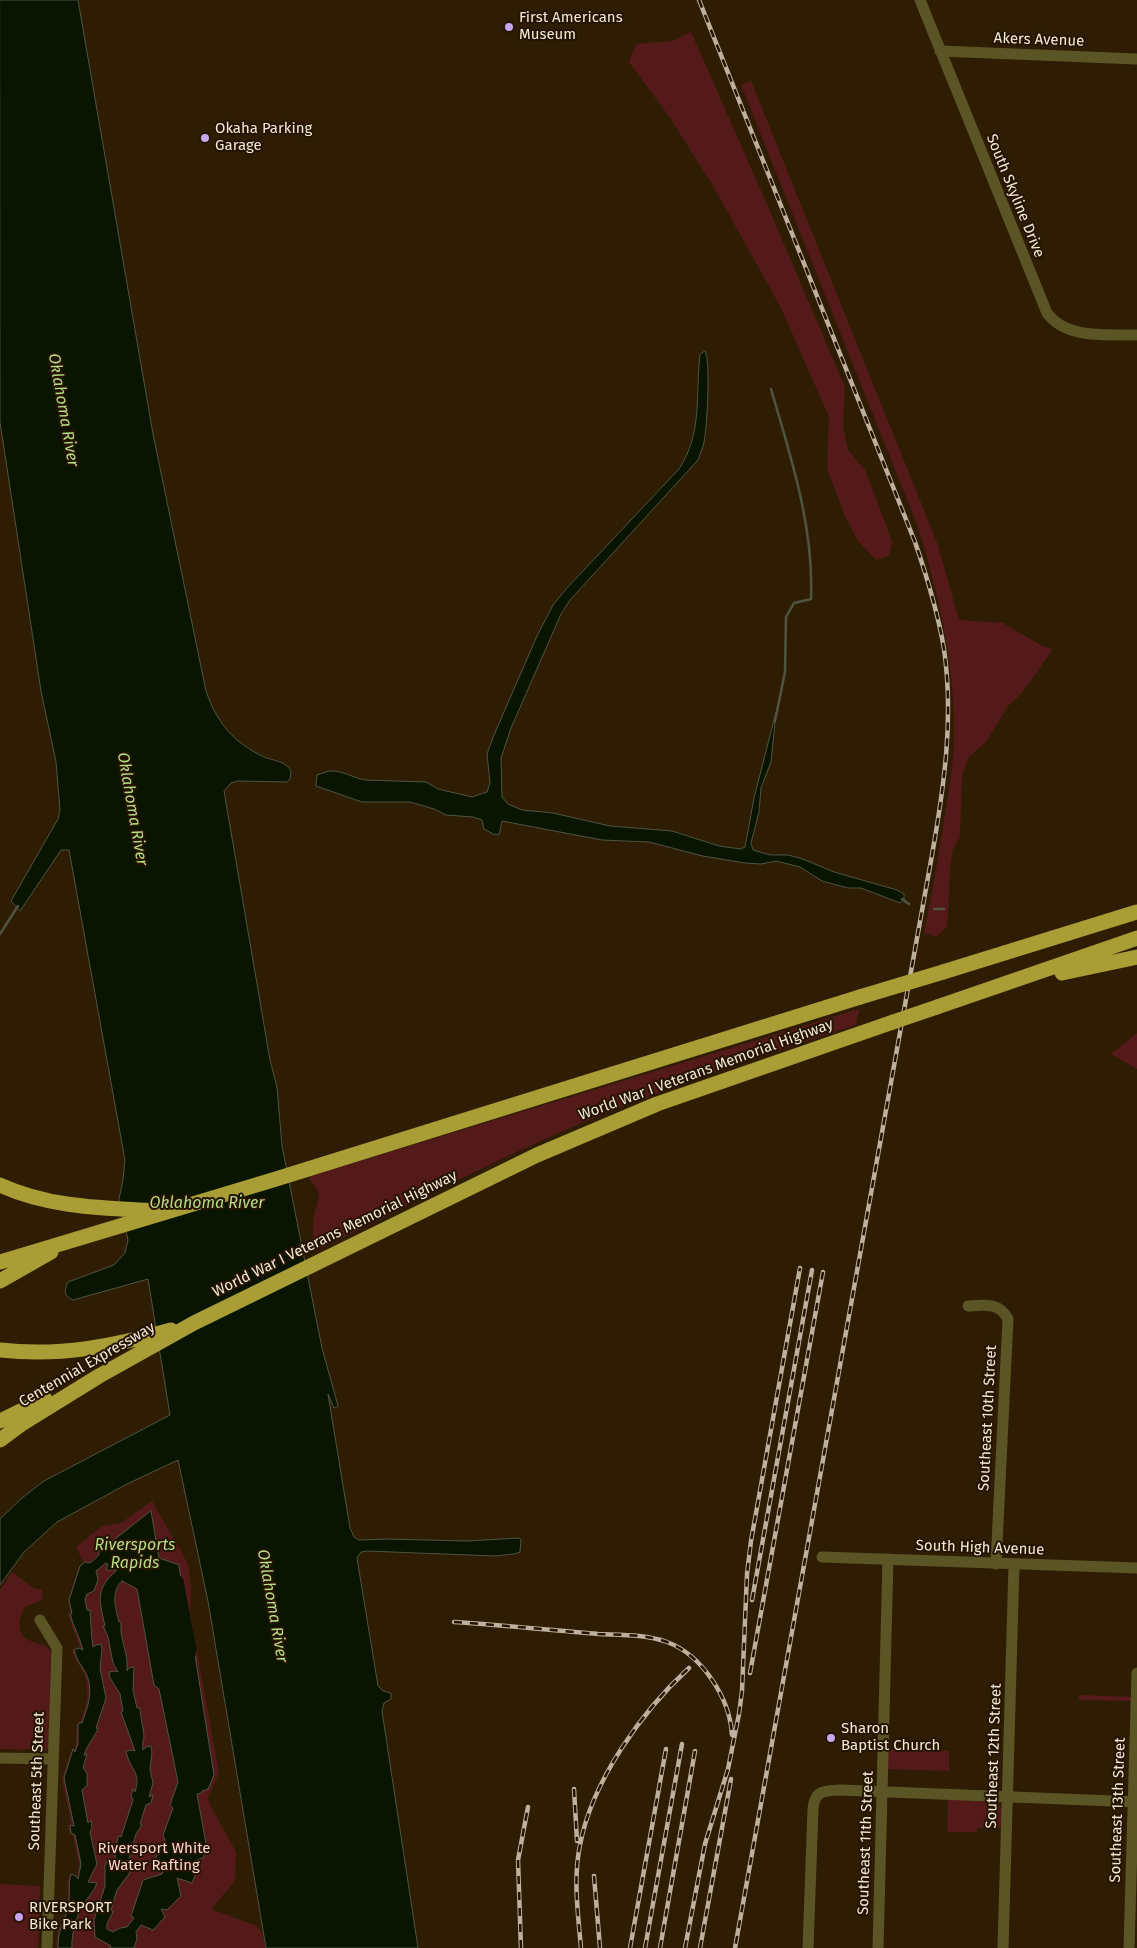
<!DOCTYPE html>
<style>
body{margin:0}
canvas{display:block;background:#2e1d03}
</style>
<canvas width="1137" height="1948"></canvas>
<script>
const ctx = document.querySelector('canvas').getContext('2d');
ctx.lineJoin = 'round';
function fill(path, color) { ctx.fillStyle = color; ctx.fill(path, 'evenodd'); }
function strokePath(path, color, width, dash) { ctx.strokeStyle = color; ctx.lineWidth = width; ctx.lineCap = dash ? 'butt' : 'round'; ctx.setLineDash(dash || []); ctx.stroke(path); }
function write(font, color, halo, rows, align = 'center') {
  ctx.font = font + ' "Fira Sans",sans-serif'; ctx.lineWidth = 4; ctx.setLineDash([]); ctx.textBaseline = 'middle'; ctx.strokeStyle = halo; ctx.fillStyle = color; for (const [text, x, y, turn = 0] of rows) {
    ctx.save(); ctx.translate(x, y); ctx.rotate((+turn || 0) * Math.PI / 180); ctx.textAlign = isNaN(turn) ? turn : align; if (halo) ctx.strokeText(text, 0, 0); ctx.fillText(text, 0, 0); ctx.restore();
  }
}
fill(new Path2D(`
 M 691,32 L 763,195 L 845,387 L 843,426 L 848,450 L 865,470 L 885,522 L 892,542 L 889,556 L 876,560 L 858,541 L 844,514 L 827,468 L 829,417 L 781,308 L 712,184 L 668,115 L 629,62 L 636,44 L 672,41 Z
 M 751,81 L 938,545 L 959,620 L 1003,623 L 1044,647 L 1053,649 L 1021,694 L 1008,706 L 986,742 L 969,757 L 962,775 L 960,837 L 953,849 L 950,867 L 948,917 L 946,928 L 936,937 L 924,933 C 932,894 939,854 945,814 C 950,785 955,754 954,724 C 953,656 938,592 918,527 L 741,85 Z
 M 859,1009 L 856,1025 C 752,1058 647,1094 547,1138 C 468,1173 393,1214 315,1251 C 313,1240 312,1228 314,1216 C 319,1194 324,1197 308,1177 Z
 M 1137,1033 L 1137,1069 L 1111,1054 Z
 M 152,1501 L 188,1564 L 191,1587 L 190,1612 L 219,1773 L 208,1797 L 209,1803 L 236,1852 L 235,1881 L 211,1909 L 257,1926 L 262,1933 L 265,1948 L 57,1948 C 55,1928 66,1919 68,1902 C 69,1892 66,1884 70,1874 L 77,1879 L 79,1865 L 73,1836 L 69,1833 L 68,1825 L 72,1827 L 62,1779 L 72,1749 L 74,1752 C 77,1742 75,1732 78,1723 L 80,1723 C 86,1706 92,1689 83,1672 C 79,1664 74,1659 72,1650 L 81,1650 L 68,1615 L 71,1614 L 68,1600 L 79,1567 L 84,1563 L 76,1547 L 102,1526 L 121,1523 Z
 M 12,1572 L 35,1589 L 43,1589 L 42,1600 L 26,1606 C 18,1617 15,1635 31,1641 C 39,1645 48,1643 51,1653 L 48,1750 L 0,1749 L 0,1590 Z
 M 1079,1695 L 1132,1697 L 1132,1701 L 1079,1700 Z
 M 888,1750 L 949,1751 L 949,1771 L 888,1769 Z
 M 948,1799 L 995,1802 C 1005,1807 1002,1818 1003,1828 L 977,1828 L 977,1832 L 947,1832 Z
 M 0,1884 L 40,1886 L 38,1948 L 0,1948 Z`), '#541919');
const water = new Path2D(`
 M 0,0 L 78,0 L 153,434 L 206,691 C 217,723 233,742 264,757 C 274,761 286,761 291,771 L 290,779 L 287,782 L 238,781 L 231,783 L 224,791 L 270,1060 L 277,1087 L 282,1146 L 322,1348 L 338,1406 L 334,1408 L 328,1394 L 350,1528 L 354,1537 L 359,1540 L 388,1539 L 467,1541 L 519,1538 L 521,1540 L 520,1552 L 514,1554 L 495,1556 L 367,1551 L 361,1552 L 357,1558 L 378,1686 L 383,1691 L 391,1693 L 391,1699 L 384,1703 L 382,1711 L 418,1948 L 266,1948 L 208,1601 L 178,1460 L 127,1484 L 57,1522 L 24,1552 L 0,1585 L 0,1519 L 22,1498 L 44,1481 L 170,1415 L 148,1279 L 73,1300 C 64,1296 64,1291 68,1282 L 114,1265 L 125,1253 L 128,1240 L 119,1199 L 123,1180 L 125,1160 L 69,850 L 61,850 L 20,911 L 11,901 L 58,819 L 60,810 L 56,762 L 41,691 L 0,422 Z
 M 705,351 C 711,360 707,429 704,442 C 703,448 700,454 698,460 L 570,600 L 561,614 L 511,728 L 501,758 L 502,797 L 508,804 L 522,810 L 553,813 L 610,826 L 672,831 L 719,846 L 741,849 L 745,847 L 754,798 L 776,712 L 771,762 L 761,788 L 759,812 L 751,843 L 753,850 L 770,855 L 788,855 L 803,859 L 834,872 L 897,890 L 904,894 L 904,900 L 900,903 L 861,888 L 848,888 L 822,881 L 800,867 L 776,861 L 761,864 L 745,863 L 703,856 L 649,842 L 602,840 L 502,821 L 499,835 L 493,834 L 484,829 L 482,820 L 473,817 L 446,815 L 434,809 L 410,802 L 362,802 L 316,786 L 317,775 C 321,774 325,772 329,771 C 342,770 353,778 365,780 L 426,782 L 438,789 L 472,797 L 487,792 L 490,783 L 487,754 L 494,735 L 537,636 L 553,605 L 566,589 L 679,469 C 703,432 695,397 700,355 Z
 M 151,1511 L 159,1558 L 179,1565 L 181,1581 L 177,1582 L 189,1649 L 194,1649 L 214,1775 L 208,1789 L 202,1791 L 202,1793 L 197,1794 L 207,1849 L 203,1858 L 194,1861 L 199,1865 L 192,1883 L 177,1878 L 181,1896 L 167,1910 L 161,1909 L 165,1917 L 153,1930 L 141,1925 L 136,1932 L 137,1939 L 134,1948 L 109,1948 L 111,1946 L 95,1937 L 94,1920 L 105,1886 L 105,1866 L 107,1861 L 114,1865 L 118,1836 L 121,1837 L 133,1800 L 131,1796 L 133,1789 L 135,1792 C 142,1772 129,1769 126,1751 L 132,1750 L 135,1751 L 121,1712 L 123,1711 L 120,1694 L 110,1678 L 109,1672 L 115,1671 L 118,1672 L 113,1663 L 108,1637 L 103,1626 L 105,1626 C 99,1599 95,1589 117,1570 L 106,1570 L 108,1564 L 106,1563 L 96,1571 L 98,1580 L 94,1591 L 87,1594 L 85,1600 L 87,1610 L 90,1610 C 91,1622 91,1635 93,1647 L 96,1645 L 101,1644 L 102,1649 L 100,1668 L 106,1698 L 96,1728 L 98,1729 C 94,1738 87,1745 84,1755 L 87,1754 L 83,1768 L 87,1773 L 87,1786 L 82,1790 L 88,1823 L 91,1820 L 92,1828 L 90,1832 L 97,1864 L 88,1882 L 97,1883 C 94,1892 87,1898 82,1906 C 76,1918 71,1935 72,1948 L 58,1948 C 57,1928 67,1919 69,1902 C 70,1892 68,1884 71,1874 L 76,1876 L 78,1879 L 81,1864 L 75,1835 L 71,1833 L 70,1825 L 74,1826 L 64,1778 L 73,1749 L 75,1752 L 78,1744 L 78,1725 L 79,1723 L 82,1723 C 88,1706 95,1688 84,1670 C 80,1664 76,1658 74,1650 L 79,1648 L 83,1650 C 80,1638 73,1626 70,1614 L 72,1614 L 69,1600 L 80,1566 L 85,1562 L 90,1563 L 99,1555 L 99,1552 ZM 122,1581 L 137,1589 L 154,1685 L 159,1689 L 178,1782 L 170,1805 L 173,1808 L 163,1835 L 166,1843 L 161,1844 L 154,1864 L 164,1870 L 162,1874 L 143,1880 L 131,1916 L 134,1918 L 127,1927 L 120,1928 L 113,1932 L 107,1929 C 106,1921 111,1919 113,1911 L 111,1910 L 117,1890 L 129,1874 L 131,1868 L 126,1867 L 123,1868 L 123,1864 L 129,1859 L 136,1834 L 142,1825 L 140,1824 L 146,1805 L 151,1803 L 153,1795 L 149,1797 L 153,1783 L 150,1769 L 152,1752 L 151,1746 L 146,1747 L 143,1750 C 142,1745 143,1742 144,1737 C 144,1732 140,1714 140,1708 L 137,1708 L 133,1690 L 134,1667 L 129,1668 L 127,1671 L 127,1659 L 121,1633 L 121,1622 L 119,1622 C 116,1609 110,1592 122,1581 Z`);
fill(water, '#091500');
strokePath(water, '#4f5441', 1);
strokePath(new Path2D(`
 M 771,389 C 791,458 814,526 811,599 L 794,603 L 786,617 L 785,672 L 775,721
 M 902,899 L 909,904
 M 934,909 L 944,909
 M 0,934 L 18,906`), '#4f5441', 2.5);
strokePath(new Path2D(`
 M 171,1573 L 179,1581 L 192,1649 L 190,1659`), '#091500', 9);
strokePath(new Path2D(`
 M 920,0 L 1047,313 C 1067,340 1107,334 1137,335
 M 940,51 L 1137,59
 M 968,1306 C 984,1305 999,1302 1008,1319 L 996,1564
 M 822,1557 L 1137,1568
 M 40,1620 L 57,1648 L 47,1948
 M 0,1758 L 53,1759
 M 808,1948 L 813,1809 C 815,1790 823,1791 840,1790 L 1137,1802
 M 878,1948 L 888,1559
 M 1003,1948 L 1014,1565
 M 1129,1948 L 1137,1673`), '#5b5525', 11);
strokePath(new Path2D(`
 M 943,972 L 1137,912
 M 1062,973 L 1137,957
 M 937,1007 L 1137,938
 M 0,1185 C 50,1208 104,1208 158,1211
 M 0,1262 L 276,1179 L 860,997
 M 0,1281 L 51,1252
 M 0,1350 C 60,1357 114,1346 171,1330
 M 0,1421 L 45,1399
 M 0,1440 L 23,1423 L 99,1376 L 194,1323 L 537,1155 L 657,1104 L 893,1022`), '#a99d36', 15);
const rail = new Path2D(`
 M 699,0 L 915,542 C 927,577 938,613 944,649 C 954,718 944,787 932,855 L 735,1948
 M 752,1600 L 812,1270
 M 454,1622 C 502,1625 550,1630 598,1634 C 621,1635 645,1634 667,1642 C 702,1655 730,1698 732,1735
 M 750,1673 L 823,1272
 M 574,1789 L 577,1841
 M 594,1876 L 600,1948
 M 521,1948 L 518,1860 L 528,1807
 M 581,1948 C 578,1914 573,1878 580,1845 C 592,1781 642,1711 689,1668
 M 630,1948 L 666,1749
 M 645,1948 L 682,1744
 M 660,1948 L 695,1751
 M 685,1948 L 705,1844 L 728,1769 L 739,1714 L 742,1691 L 747,1574 L 751,1541 L 800,1268
 M 700,1948 L 731,1779`);
strokePath(rail, '#bdb09e', 4.5);
strokePath(rail, '#241400', 2.5, [8]);
strokePath(new Path2D(`
 M 860,997 L 943,972
 M 893,1022 L 937,1007`), '#a99d36', 15);
for (const [x, y, r, color] of [
 [509,27,5,"#c7a6ef"],
 [205,138,5,"#c7a6ef"],
 [831,1738,5,"#c7a6ef"],
 [19,1917,5,"#c7a6ef"]
]) { const dot = new Path2D(); dot.arc(x, y, r, 0, 2 * Math.PI); ctx.fillStyle = color; ctx.fill(dot); strokePath(dot, '#241400', 2); }
write('15px', '#f3e8d9', '#241400', [
 ["First Americans",519,18],
 ["Museum",519,35],
 ["Okaha Parking",215,129],
 ["Garage",215,146],
 ["Sharon",841,1729],
 ["Baptist Church",841,1746],
 ["RIVERSPORT",29,1908],
 ["Bike Park",29,1925]
], 'left');
write('15px', '#f3e8d9', '#241400', [
 ["Akers Avenue",1039,40,2],
 ["South Skyline Drive",1015,196,68],
 ["World War I Veterans Memorial Highway",706,1070,-20],
 ["World War I Veterans Memorial Highway",335,1234,-26],
 ["Centennial Expressway",87,1365,-30],
 ["Southeast 10th Street",988,1418,-87],
 ["South High Avenue",980,1548,2],
 ["Southeast 12th Street",994,1756,-88],
 ["Southeast 5th Street",37,1781,-88],
 ["Southeast 13th Street",1118,1810,-88],
 ["Southeast 11th Street",866,1843,-88]
]);
write('15px', '#fed3d0', '#241400', [
 ["Riversport White",154,1849],
 ["Water Rafting",154,1866]
]);
write('italic 16px', '#b5dd85', '#241400', [
 ["Oklahoma River",63,410,80],
 ["Oklahoma River",132,809,80],
 ["Oklahoma River",207,1204],
 ["Riversports",135,1546],
 ["Rapids",135,1564],
 ["Oklahoma River",272,1606,80]
]);
</script>
